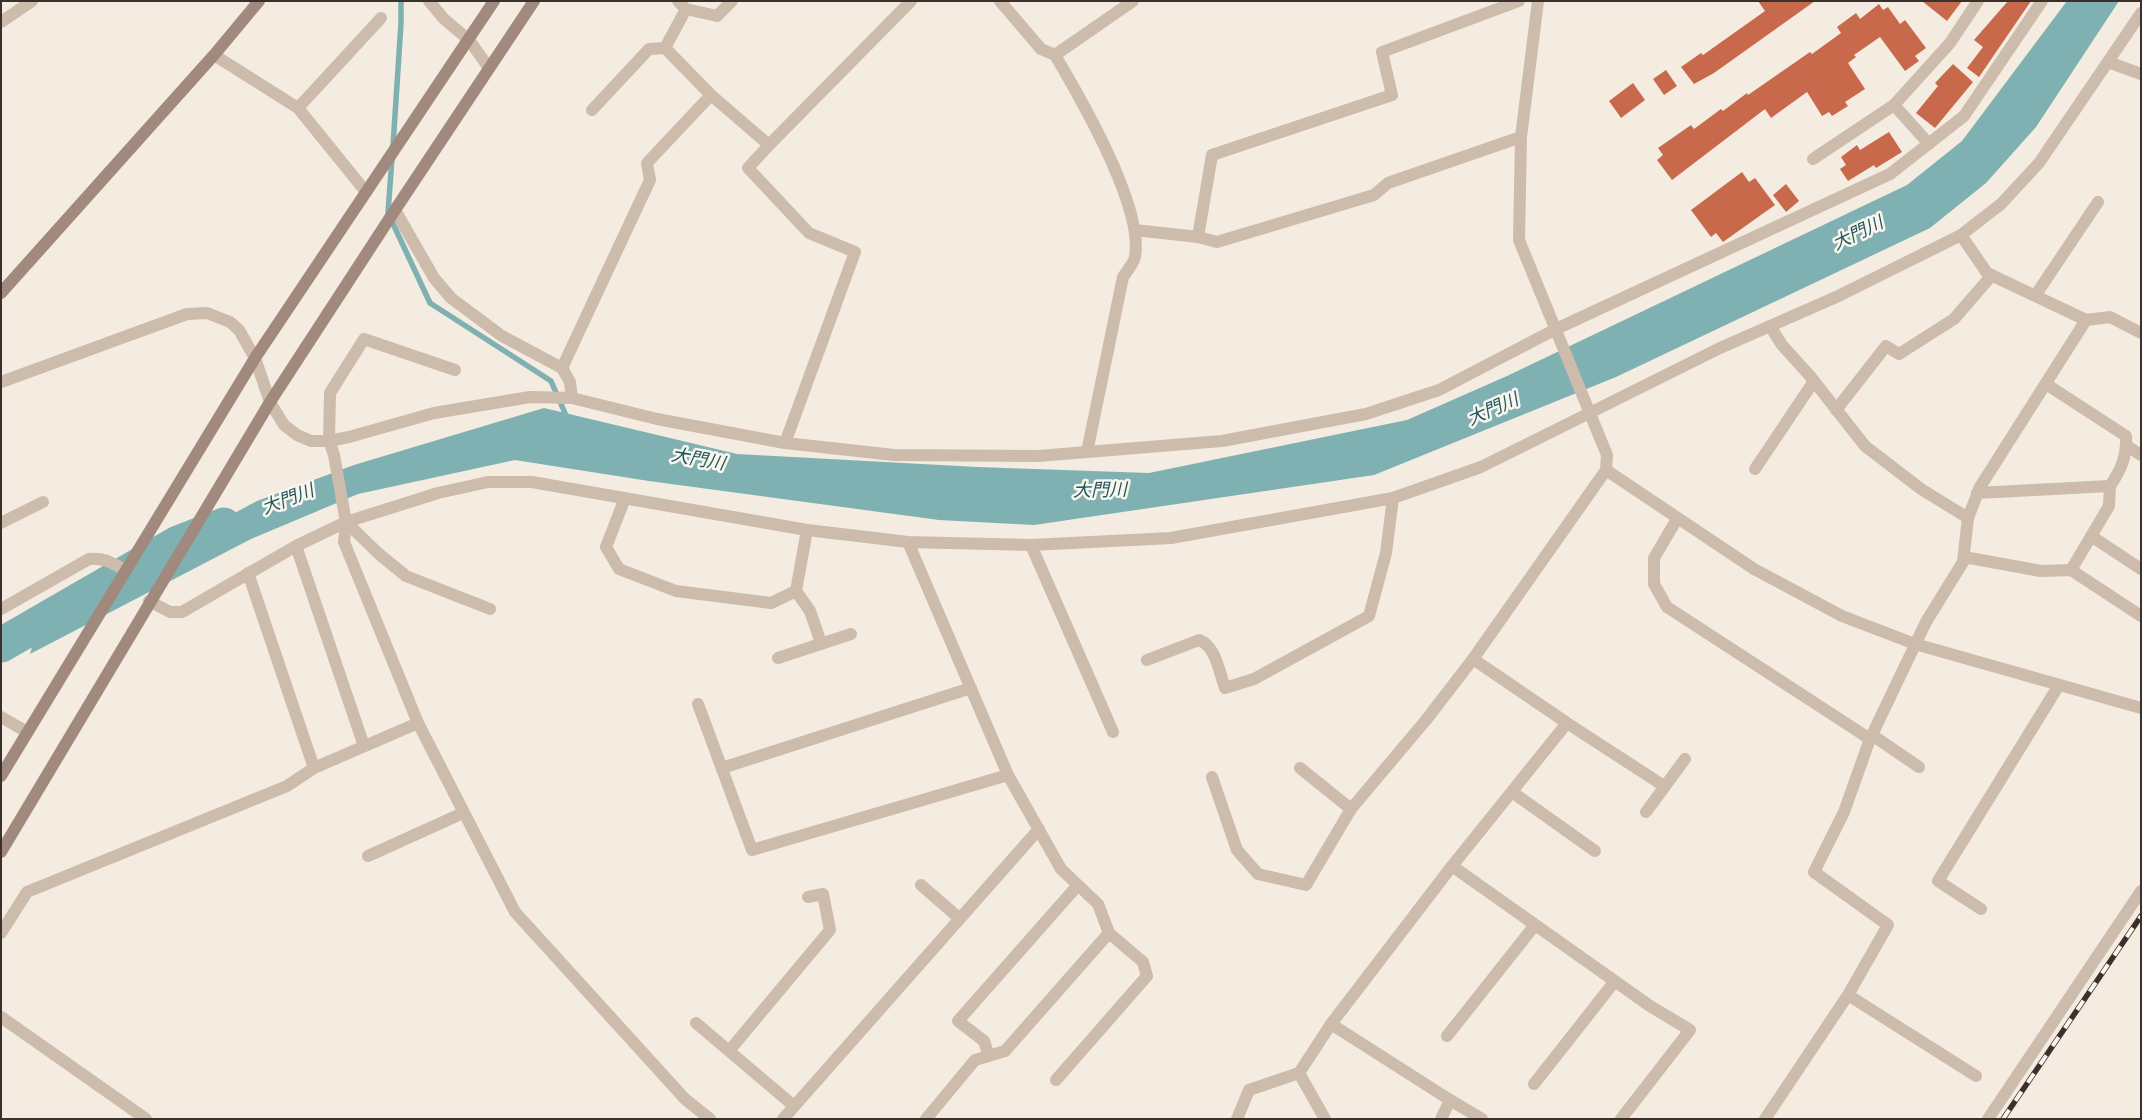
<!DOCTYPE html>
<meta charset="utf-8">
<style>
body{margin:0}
#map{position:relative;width:2142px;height:1120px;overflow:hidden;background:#f4ebe1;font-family:"Fira Sans",sans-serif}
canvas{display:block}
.frame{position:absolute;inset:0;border:2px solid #3b302b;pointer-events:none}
</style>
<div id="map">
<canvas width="2142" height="1120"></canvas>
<div class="frame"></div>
</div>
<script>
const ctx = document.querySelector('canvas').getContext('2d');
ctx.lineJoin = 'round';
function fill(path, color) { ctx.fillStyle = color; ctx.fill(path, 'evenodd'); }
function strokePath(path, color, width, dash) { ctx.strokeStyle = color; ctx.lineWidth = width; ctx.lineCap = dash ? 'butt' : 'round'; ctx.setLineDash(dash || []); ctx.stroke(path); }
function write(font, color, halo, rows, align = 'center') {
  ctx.font = font + ' "Fira Sans","Noto Sans JP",sans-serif'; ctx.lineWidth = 5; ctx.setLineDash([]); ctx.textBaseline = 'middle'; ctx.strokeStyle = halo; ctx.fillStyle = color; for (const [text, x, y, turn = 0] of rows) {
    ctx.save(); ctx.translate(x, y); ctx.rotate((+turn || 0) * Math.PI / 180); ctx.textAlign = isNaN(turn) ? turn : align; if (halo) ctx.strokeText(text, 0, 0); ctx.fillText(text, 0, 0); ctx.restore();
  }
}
fill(new Path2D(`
 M 2067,1 L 2119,1 L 2036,127 L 1986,183 L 1930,228 L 1616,377 L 1374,475 L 1034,525 L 939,520 L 649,481 L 515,460 L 358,494 L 251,539 L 30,654 L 41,616 L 257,501 L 354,465 L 544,408 L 737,454 L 977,467 L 1149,473 L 1407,420 L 1507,376 L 1907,185 L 1962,141 Z`), '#7fb0b2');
strokePath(new Path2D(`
 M 393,146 L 401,23 L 401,1
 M 392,158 L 388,213 L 430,303 L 551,381 L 568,420`), '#7fb0b2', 5.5);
strokePath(new Path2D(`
 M 1,645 L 178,543 L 224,525`), '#7fb0b2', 35);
fill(new Path2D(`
 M 1758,1 L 1815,1 L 1714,73 L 1694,84 L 1681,67 L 1701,53 L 1703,55 L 1765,11 Z
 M 1922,1 L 1962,1 L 1947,21 Z
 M 2008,1 L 2031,1 L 1979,77 L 1967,68 L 1983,47 L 1974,40 Z
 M 1879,4 L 1883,10 L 1888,7 L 1900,24 L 1905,20 L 1926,48 L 1915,56 L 1919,61 L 1905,71 L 1880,37 L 1854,55 L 1856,57 L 1848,63 L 1865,89 L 1845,102 L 1848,106 L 1832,116 L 1829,112 L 1822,116 L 1807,92 L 1771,118 L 1765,109 L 1672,180 L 1657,160 L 1663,155 L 1658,148 L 1691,125 L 1694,129 L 1721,109 L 1723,111 L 1747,93 L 1748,95 L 1810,52 L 1812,54 L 1841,33 L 1837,27 L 1856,13 L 1860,19 Z
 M 1953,64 L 1973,82 L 1935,128 L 1916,113 L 1938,86 L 1935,83 Z
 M 1666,70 L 1677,86 L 1664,95 L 1653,79 Z
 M 1633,83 L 1645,100 L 1621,118 L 1609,101 Z
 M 1889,132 L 1902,152 L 1876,168 L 1874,165 L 1848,181 L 1840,169 L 1846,165 L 1841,157 L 1857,145 L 1860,150 Z
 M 1742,172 L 1749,182 L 1755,178 L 1775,205 L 1723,242 L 1716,233 L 1711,237 L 1691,210 Z
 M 1786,184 L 1799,201 L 1786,212 L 1773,195 Z`), '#c8694b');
strokePath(new Path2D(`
 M 429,1 L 444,19 L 469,40 L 489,68
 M 678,1 L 686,9 L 717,16 L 732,1
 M 1000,1 L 1041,49 L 1055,55 L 1133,1
 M 1538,1 L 1521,137 L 1519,240 L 1607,455 L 1606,470 L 1754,569 L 1842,616 L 1915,644 L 2141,708
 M 1,22 L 32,1
 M 665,48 L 686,9
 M 214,55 L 298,108 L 366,192
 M 1055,55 C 1081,99 1144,207 1135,257 C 1134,263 1127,271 1123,277 L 1087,452
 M 2108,62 L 2141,74
 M 711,95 L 769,145 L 748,168 L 809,233 L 855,252 L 785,443
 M 1894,105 L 1950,43 L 1978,1
 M 298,108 L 381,18
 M 769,145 L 911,1
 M 1813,159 L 1894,105 L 1929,144
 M 395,210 L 434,278 L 451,298 L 502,336 L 562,368 L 570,382 L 572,398
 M 1135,230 L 1198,237 L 1212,155 L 1392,95 L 1382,52 L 1519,1
 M 1961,235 L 1987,273 L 2086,320 L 2110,317 L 2141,333
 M 1198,237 L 1217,242 L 1374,195 L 1388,183 L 1521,137
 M 2035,296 L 2098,202
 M 1770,326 L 1782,345 L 1810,376 L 1865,446 L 1921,489 L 1968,518 L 1980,487 L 2086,320
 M 562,368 L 650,180 L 647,163 L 711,95 L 665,48 L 649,49 L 592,110
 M 455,370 L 364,339 L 330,393 L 329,441 L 334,455 L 346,522 L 344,542 L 418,723 L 515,912 L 685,1099 L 710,1119
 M 1,382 L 187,314 L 207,313 L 230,322 L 239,330 L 255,358 L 270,402 L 284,425 L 297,435 L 311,441 L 329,441 L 349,437 L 434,413 L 530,397 L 572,398 L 657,419 L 785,443 L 894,455 L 1038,456 L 1222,441 L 1366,414 L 1439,390 L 1556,329 L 1890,174 L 1964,116 L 2042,1
 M 1836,410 L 1886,346 L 1899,354 L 1954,319 L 1992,275
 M 2127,446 L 2141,455
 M 1755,469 L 1814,381
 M 1977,493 L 2110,486 C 2121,470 2127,456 2126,436 L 2046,384
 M 625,498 L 606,547 L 619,569 L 676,591 L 771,603 L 796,591 L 807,530
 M 1677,519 L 1654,558 L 1654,584 L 1667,607 L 1870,739
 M 346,522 L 379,554 L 406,576 L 490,609
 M 1,523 L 43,502
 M 2091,536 L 2141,569
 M 908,542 L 1008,775 L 1061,869 L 1098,904 L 1109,933 L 1005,1051 L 975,1060 L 926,1119
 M 1031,545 L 1113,732
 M 296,546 L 364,746
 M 1964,557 L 2041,571 L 2071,570 L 2109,506 L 2110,486
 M 2071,570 L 2141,616
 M 248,573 L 314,768
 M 796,591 L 810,611 L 821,643
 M 149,601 L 170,612 L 182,612 L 296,546 L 346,522 L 438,493 L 488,482 L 532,482 L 807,530 L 908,542 L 1031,545 L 1171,538 L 1393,498 L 1481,467 L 1720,348 L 1834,298 L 1961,235 L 2001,204 L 2039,163 L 2141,13
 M 1,609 L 89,559 C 103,557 112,563 125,570
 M 778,658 L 851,634
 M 1147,660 L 1199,640 C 1216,646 1219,672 1225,688 L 1254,679 L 1369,616 L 1386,553 L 1393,498
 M 698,704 L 752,850 L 1008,775
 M 1,717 L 27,732
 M 1567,723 L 1664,786
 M 1872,735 L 1919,767
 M 722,768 L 971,688
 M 1300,768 L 1351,809 L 1426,720 L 1473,659
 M 1212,777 L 1237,850 L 1258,874 L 1306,885 L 1351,809
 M 1512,792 L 1595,851
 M 1646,812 L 1685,759
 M 368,856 L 463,813
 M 1452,866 L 1567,723 L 1473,659 L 1606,470
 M 921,885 L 959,918
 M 1981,909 L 1938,881 L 2059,685
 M 1,933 L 27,892 L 287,786 L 314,768 L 418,723
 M 1848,995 L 1976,1076
 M 1,1017 L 146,1119
 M 696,1023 L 794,1106
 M 1331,1024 L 1452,866 L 1650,1006 L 1690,1030 L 1621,1119
 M 1447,1036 L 1535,925
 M 729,1051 L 830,930 L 823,894 L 808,897
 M 989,1056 L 984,1041 L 958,1021 L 1078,885
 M 1299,1073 L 1331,1024 L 1450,1100
 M 1056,1080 L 1147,976 L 1143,962 L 1109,933
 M 1534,1084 L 1615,981
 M 783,1119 L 1039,829
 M 1237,1119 L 1249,1090 L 1299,1073 L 1325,1119
 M 1441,1119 L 1450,1100 L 1482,1119
 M 1765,1119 L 1848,995 L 1888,925 L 1814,872 L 1844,812 L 1870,739 L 1926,622 L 1963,562 L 1968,518
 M 1988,1119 L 2141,891`), '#cdbbac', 12);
strokePath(new Path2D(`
 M 1,293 L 214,55 L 259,1
 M 1,776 L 255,358 L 494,1
 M 1,852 L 270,402 L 395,210 L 534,1`), '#a18a7d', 12);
const rail = new Path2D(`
 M 2003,1119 L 2141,916`);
strokePath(rail, '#3b302b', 5.5);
strokePath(rail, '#fbf5ee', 4, [11]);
write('italic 18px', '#1f5a5e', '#fbf5ee', [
 ["大門川",1858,234,-26],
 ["大門川",1493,410,-24],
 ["大門川",698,460,10],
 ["大門川",1100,491,-1],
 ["大門川",288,500,-21]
]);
</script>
